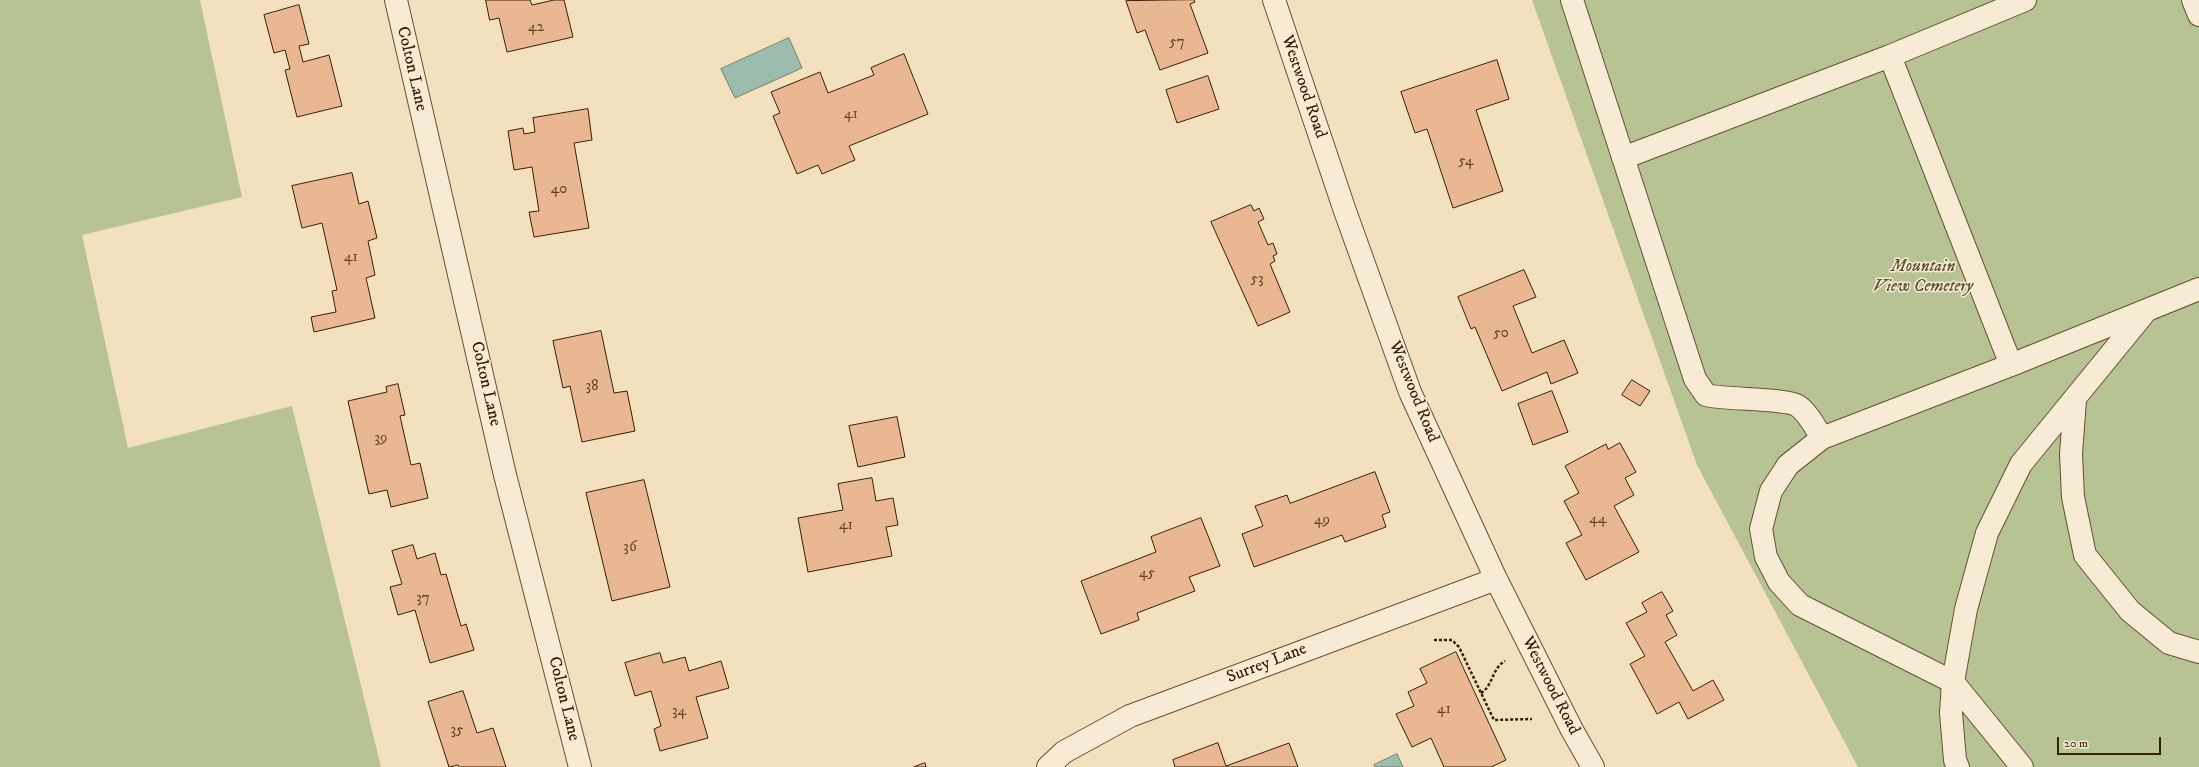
<!DOCTYPE html>
<style>
body{margin:0}
#map{position:relative;width:2199px;height:767px;overflow:hidden;background:#f3e0be;font-family:"IM FELL DW Pica",serif}
canvas{display:block}
.scale{position:absolute;left:2057px;top:737px;width:104px;height:18px;box-sizing:border-box;border:2px solid #372004;border-top:0;padding-left:5px;font-size:12px;line-height:14px;white-space:nowrap;color:#372004;-webkit-text-stroke:3px #f7ebd5;paint-order:stroke}
</style>
<div id="map">
<canvas width="2199" height="767"></canvas>
<div class="scale">20 m</div>
</div>
<script>
const ctx = document.querySelector('canvas').getContext('2d');
ctx.lineJoin = 'round';
function fill(path, color) { ctx.fillStyle = color; ctx.fill(path, 'evenodd'); }
function strokePath(path, color, width, dash) { ctx.strokeStyle = color; ctx.lineWidth = width; ctx.lineCap = dash ? 'butt' : 'round'; ctx.setLineDash(dash || []); ctx.stroke(path); }
function write(font, color, halo, rows, align = 'center') {
  ctx.font = font + ' "IM FELL DW Pica",serif'; ctx.lineWidth = 3; ctx.setLineDash([]); ctx.textBaseline = 'middle'; ctx.strokeStyle = halo; ctx.fillStyle = color; for (const [text, x, y, turn = 0] of rows) {
    ctx.save(); ctx.translate(x, y); ctx.rotate((+turn || 0) * Math.PI / 180); ctx.textAlign = isNaN(turn) ? turn : align; if (halo) ctx.strokeText(text, 0, 0); ctx.fillText(text, 0, 0); ctx.restore();
  }
}
fill(new Path2D(`
 M 0,0 L 200,0 L 242,197 L 82,235 L 128,448 L 292,406 L 381,767 L 0,767 Z
 M 1532,0 L 2199,0 L 2199,767 L 1858,767 L 1697,465 Z`), '#b8c394');
const water = new Path2D(`
 M 789,38 L 802,68 L 735,98 L 721,69 Z
 M 1397,754 L 1403,767 L 1375,767 L 1374,765 Z`);
fill(water, '#9cbdae');
strokePath(water, '#747e6a', 1);
const building = new Path2D(`
 M 486,0 L 530,0 L 532,5 L 554,0 L 564,0 L 573,37 L 507,52 L 499,18 L 490,20 Z
 M 1194,0 L 1195,2 L 1190,4 L 1208,53 L 1160,70 L 1145,30 L 1137,33 L 1126,1 Z
 M 299,5 L 309,44 L 299,46 L 303,62 L 329,55 L 342,106 L 297,117 L 285,70 L 290,69 L 285,50 L 274,53 L 264,15 Z
 M 904,54 L 928,114 L 849,146 L 855,160 L 822,174 L 818,165 L 797,174 L 773,116 L 780,113 L 771,92 L 820,72 L 828,93 L 874,75 L 871,68 Z
 M 1497,60 L 1509,99 L 1476,110 L 1503,191 L 1453,208 L 1427,129 L 1415,133 L 1401,92 Z
 M 1208,76 L 1219,109 L 1177,123 L 1166,90 Z
 M 588,109 L 592,140 L 574,143 L 589,228 L 534,237 L 529,212 L 539,211 L 532,167 L 514,170 L 508,131 L 523,128 L 524,134 L 535,132 L 533,118 Z
 M 352,173 L 359,204 L 368,201 L 377,238 L 368,241 L 375,275 L 366,278 L 375,318 L 314,332 L 311,317 L 336,312 L 332,291 L 337,290 L 322,223 L 302,228 L 292,186 Z
 M 1251,205 L 1254,211 L 1259,208 L 1264,219 L 1258,222 L 1268,245 L 1273,243 L 1277,254 L 1273,256 L 1275,261 L 1270,264 L 1290,312 L 1258,326 L 1211,222 Z
 M 1524,270 L 1536,297 L 1513,306 L 1532,353 L 1564,340 L 1578,373 L 1551,384 L 1547,372 L 1502,391 L 1475,327 L 1471,329 L 1458,297 Z
 M 601,331 L 614,393 L 627,391 L 635,431 L 582,442 L 570,386 L 563,388 L 553,341 Z
 M 1632,380 L 1650,391 L 1640,406 L 1622,395 Z
 M 398,384 L 405,415 L 400,416 L 411,465 L 420,463 L 428,498 L 391,507 L 387,490 L 369,494 L 348,401 L 387,392 L 386,387 Z
 M 1552,391 L 1568,432 L 1533,445 L 1518,404 Z
 M 897,417 L 905,457 L 858,467 L 849,426 Z
 M 1620,443 L 1636,472 L 1625,478 L 1634,495 L 1614,506 L 1639,552 L 1586,580 L 1566,543 L 1582,535 L 1564,501 L 1579,493 L 1565,466 L 1606,444 L 1608,449 Z
 M 1375,472 L 1390,512 L 1382,515 L 1386,527 L 1345,542 L 1342,535 L 1254,567 L 1242,534 L 1263,526 L 1255,506 L 1287,495 L 1290,503 Z
 M 872,478 L 876,501 L 893,498 L 898,525 L 886,527 L 892,556 L 808,572 L 798,518 L 843,510 L 838,484 Z
 M 644,480 L 670,587 L 612,601 L 586,493 Z
 M 1201,518 L 1220,566 L 1189,577 L 1195,591 L 1137,613 L 1139,620 L 1101,634 L 1081,581 L 1156,552 L 1151,537 Z
 M 413,545 L 417,559 L 435,553 L 441,575 L 446,574 L 461,626 L 466,624 L 474,650 L 430,663 L 415,610 L 398,615 L 390,587 L 402,584 L 392,551 Z
 M 1662,592 L 1673,611 L 1666,615 L 1677,635 L 1665,642 L 1693,691 L 1713,680 L 1724,700 L 1688,719 L 1679,702 L 1657,714 L 1630,664 L 1645,656 L 1626,623 L 1647,612 L 1642,603 Z
 M 1456,652 L 1506,760 L 1491,767 L 1444,767 L 1431,738 L 1412,747 L 1396,714 L 1414,706 L 1408,692 L 1427,683 L 1420,669 Z
 M 660,653 L 663,663 L 685,657 L 689,671 L 721,661 L 729,688 L 696,697 L 708,738 L 660,751 L 654,729 L 661,726 L 651,691 L 635,696 L 625,663 Z
 M 463,691 L 477,733 L 493,728 L 506,767 L 459,767 L 458,765 L 449,767 L 428,702 Z
 M 1218,743 L 1226,766 L 1289,743 L 1298,767 L 1175,767 L 1173,760 Z
 M 925,763 L 926,767 L 914,767 Z`);
fill(building, '#eab793');
strokePath(building, '#372004', 1);
const minor = new Path2D(`
 M 396,0 L 505,475 L 580,767
 M 1274,0 L 1345,211 L 1410,392 L 1496,579 L 1572,730 L 1593,767
 M 1572,0 L 1695,379 L 1706,395 C 1725,400 1786,398 1798,406 C 1808,413 1815,427 1822,438
 M 2193,0 L 2199,15
 M 1623,158 L 1890,56
 M 2011,365 L 2199,289
 M 2075,400 L 2071,454 L 2073,497 L 2085,555 L 2130,611 L 2169,643 L 2199,652
 M 1048,767 L 1064,752 L 1130,716 L 1496,579
 M 1958,767 L 1955,760 L 1951,713 L 1953,682 L 1966,609 L 1987,533 L 2021,464 L 2146,311
 M 2022,767 L 1953,682 L 1800,605 L 1779,582 L 1766,557 L 1761,529 L 1771,491 L 1788,465 L 1822,438 L 2011,365 L 1890,56 L 2025,0`);
strokePath(minor, '#665032', 24);
strokePath(new Path2D(`
 M 1434,640 L 1452,640 L 1459,647 L 1494,720 L 1532,719
 M 1481,693 C 1493,686 1492,668 1505,661`), '#372004', 2.5, [3, 2]);
strokePath(minor, '#f7ebd5', 22);
write('15px', '#644628', null, [
 ["42",536,28],
 ["57",1177,43],
 ["41",851,115],
 ["54",1466,162],
 ["40",559,190],
 ["41",351,258],
 ["53",1257,280],
 ["50",1501,334],
 ["38",592,387],
 ["39",381,439],
 ["44",1598,520],
 ["49",1322,521],
 ["41",846,526],
 ["36",630,548],
 ["45",1147,574],
 ["37",423,599],
 ["41",1444,710],
 ["34",679,712],
 ["35",457,731]
]);
write('17px', '#372004', '#f7ebd5', [
 ["Colton Lane",411,69,77],
 ["Westwood Road",1303,87,71],
 ["Colton Lane",485,384,77],
 ["Westwood Road",1413,392,68],
 ["Surrey Lane",1267,664,-21],
 ["Westwood Road",1550,686,63],
 ["Colton Lane",563,699,76]
]);
write('italic 17px', '#5e512f', '#f7ebd5', [
 ["Mountain",1923,267],
 ["View Cemetery",1923,287]
]);
</script>
